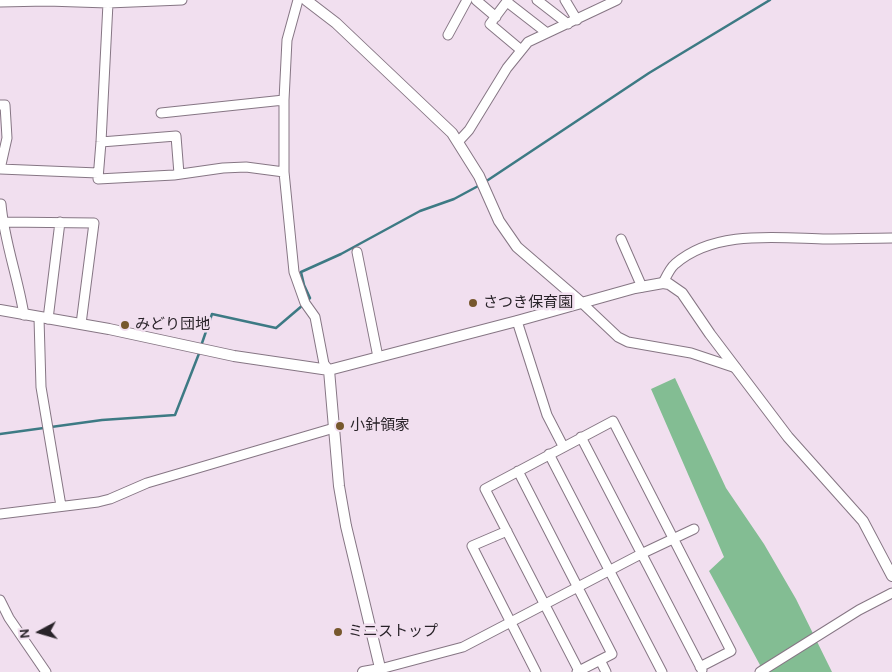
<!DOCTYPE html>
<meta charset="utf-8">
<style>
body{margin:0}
#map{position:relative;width:892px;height:672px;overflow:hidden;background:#f1dfef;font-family:Karla,sans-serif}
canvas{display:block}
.north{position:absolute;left:15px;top:607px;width:50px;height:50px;-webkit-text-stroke:4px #f1dfef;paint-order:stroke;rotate:264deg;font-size:14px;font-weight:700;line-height:20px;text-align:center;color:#292329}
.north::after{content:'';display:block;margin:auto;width:18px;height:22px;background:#292329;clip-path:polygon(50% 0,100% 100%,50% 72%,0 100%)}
</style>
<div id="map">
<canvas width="892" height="672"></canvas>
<div class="north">N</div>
</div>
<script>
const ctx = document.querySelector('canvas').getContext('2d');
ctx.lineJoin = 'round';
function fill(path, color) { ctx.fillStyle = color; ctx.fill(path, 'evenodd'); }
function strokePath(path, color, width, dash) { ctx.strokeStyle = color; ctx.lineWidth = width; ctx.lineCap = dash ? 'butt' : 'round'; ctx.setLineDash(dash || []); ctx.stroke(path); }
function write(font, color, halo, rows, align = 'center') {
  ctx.font = font + ' Karla,"Noto Sans JP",sans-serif'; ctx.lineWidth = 5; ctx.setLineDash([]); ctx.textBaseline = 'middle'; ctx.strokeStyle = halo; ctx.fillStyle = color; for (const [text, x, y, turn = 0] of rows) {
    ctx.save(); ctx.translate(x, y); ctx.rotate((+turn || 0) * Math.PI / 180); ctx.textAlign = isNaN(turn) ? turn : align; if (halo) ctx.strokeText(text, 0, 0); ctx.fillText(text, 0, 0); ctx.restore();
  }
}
fill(new Path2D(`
 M 675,378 L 726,488 L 764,544 L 796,599 L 832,672 L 755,672 L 760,665 L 709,571 L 724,557 L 651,389 Z`), '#83bd93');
strokePath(new Path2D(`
 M 485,182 L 649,73 L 770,0
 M 307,301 L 310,298 L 304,285 L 301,272 L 341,254 L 420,211 L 454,199 L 480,185
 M 201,346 L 212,314 L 276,328 L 303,305
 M 0,434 L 102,420 L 175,415 L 200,351`), '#3d7a84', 2.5);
const minor = new Path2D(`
 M 298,0 L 287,40 L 284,100 L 284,172 L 294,272 L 305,303 L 315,317 L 324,364 L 329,370
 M 476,0 L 496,17
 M 508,0 L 490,24 L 521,50
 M 537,0 L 568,24
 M 565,0 L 577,20
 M 0,2 L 47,1 L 108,3 L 182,0
 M 507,2 L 547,33
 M 108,3 L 101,142 L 98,179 L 174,175 L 223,168 L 246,167 L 284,172
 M 448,35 L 467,0
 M 0,105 L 5,105 L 7,138 L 0,169 L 98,173
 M 161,113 L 284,100
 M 101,142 L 176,136 L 179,174
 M 458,142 L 469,130 L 507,68 L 528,42 L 617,0
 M 1,204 C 4,241 18,277 24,315
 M 3,222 L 94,223 L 81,324
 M 621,239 L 642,287
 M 357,252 L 378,357
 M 663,283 C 666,277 670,268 675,264 C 715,229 778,238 827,239 C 848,239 870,238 892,238
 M 582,303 L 618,337 L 628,342 L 691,353 L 736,368
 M 39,318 L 41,387 L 61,506
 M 48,319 L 60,222
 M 517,321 L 547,415 L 563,446
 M 581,437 L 702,670
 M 549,454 L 662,672
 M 518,471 L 612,654 L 577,672
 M 0,514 L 98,502 L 110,499 L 147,483 L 334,428
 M 507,531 L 472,546 L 536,672
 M 0,600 L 9,618 L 46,672
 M 600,660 L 606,672
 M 380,669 L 463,647 L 641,554 L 694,529
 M 579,671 L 485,489 L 613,421 L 731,651 L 700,667
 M 760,672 L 859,610 L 892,593`);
const tertiary = new Path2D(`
 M 306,0 L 336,23 L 452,133 L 479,176 L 499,221 L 517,247 L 582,303
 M 0,310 L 109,329 L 234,356 L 329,370 L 517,321 L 635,288 L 663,283 L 669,284 L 682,293 L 710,334 L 788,437 L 863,521 L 892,576
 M 329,370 L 339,486 L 346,526 L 381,672
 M 363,672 L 380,669`);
strokePath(minor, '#867684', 11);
strokePath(tertiary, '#867684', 12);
strokePath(minor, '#fff', 9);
strokePath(tertiary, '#fff', 10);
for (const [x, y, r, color] of [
 [473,303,5,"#77582d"],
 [125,325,5,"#77582d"],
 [340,426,5,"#77582d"],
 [338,632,5,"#77582d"]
]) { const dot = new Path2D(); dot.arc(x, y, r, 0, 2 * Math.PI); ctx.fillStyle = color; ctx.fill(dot); strokePath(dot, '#f1dfef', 2); }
write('15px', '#292329', '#f1dfef', [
 ["さつき保育園",483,303],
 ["みどり団地",135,325],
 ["小針領家",350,426],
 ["ミニストップ",348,632]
], 'left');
</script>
